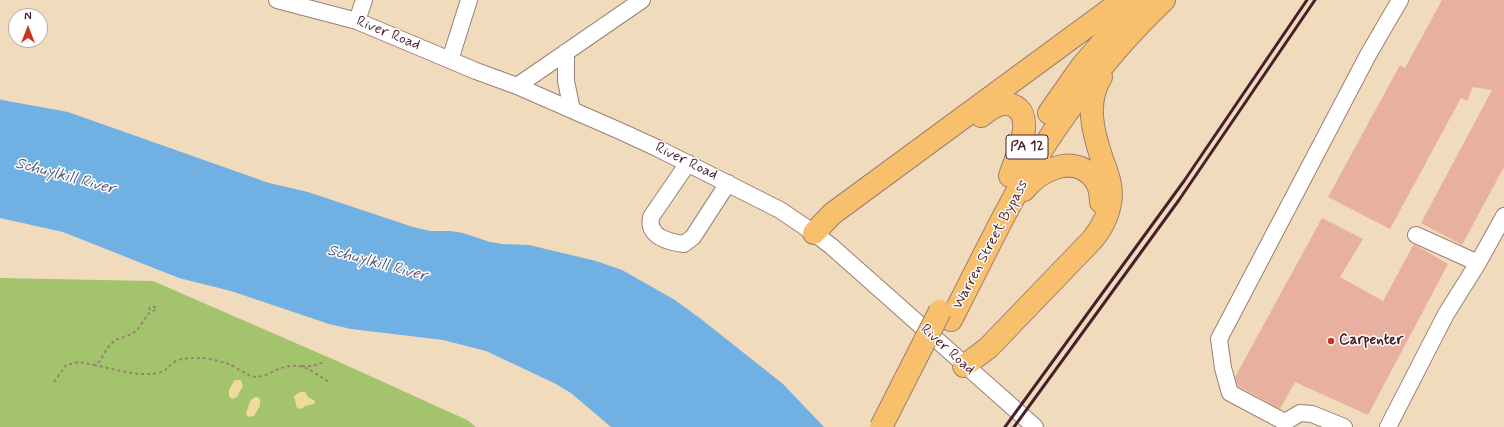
<!DOCTYPE html>
<style>
body{margin:0}
#map{position:relative;width:1504px;height:427px;overflow:hidden;background:#f0dcbc;font-family:Mynerve,sans-serif}
canvas{display:block}
.north{position:absolute;left:8px;top:8px;width:40px;height:40px;box-sizing:border-box;background:#fff;border:1px solid #b7a5aa;border-radius:50%;rotate:0deg;font-size:11px;font-weight:700;line-height:16px;text-align:center;color:#4a1f2b}
.north::after{content:'';display:block;margin:auto;width:14px;height:18px;background:#c8321e;clip-path:polygon(50% 0,100% 100%,50% 72%,0 100%)}
</style>
<div id="map">
<canvas width="1504" height="427"></canvas>
<div class="north">N</div>
</div>
<script>
const ctx = document.querySelector('canvas').getContext('2d');
ctx.lineJoin = 'round';
function fill(path, color) { ctx.fillStyle = color; ctx.fill(path, 'evenodd'); }
function strokePath(path, color, width, dash) { ctx.strokeStyle = color; ctx.lineWidth = width; ctx.lineCap = dash ? 'butt' : 'round'; ctx.setLineDash(dash || []); ctx.stroke(path); }
function write(font, color, halo, rows, align = 'center') {
  ctx.font = font + ' Mynerve,sans-serif'; ctx.lineWidth = 3; ctx.setLineDash([]); ctx.textBaseline = 'middle'; ctx.strokeStyle = halo; ctx.fillStyle = color; for (const [text, x, y, turn = 0] of rows) {
    ctx.save(); ctx.translate(x, y); ctx.rotate((+turn || 0) * Math.PI / 180); ctx.textAlign = isNaN(turn) ? turn : align; if (halo) ctx.strokeText(text, 0, 0); ctx.fillText(text, 0, 0); ctx.restore();
  }
}
fill(new Path2D(`
 M 0,278 L 153,281 L 337,361 L 467,420 L 476,427 L 0,427 Z`), '#a3c46d');
fill(new Path2D(`
 M 237,380 L 241,380 L 243,386 L 237,397 L 233,399 L 229,397 L 229,390 L 234,381 Z
 M 300,392 L 305,392 L 308,397 L 315,401 L 314,404 L 305,406 L 302,409 L 297,408 L 294,396 Z
 M 255,397 L 258,397 L 260,400 L 260,406 L 254,416 L 248,417 L 246,414 L 250,401 Z`), '#eeda9e');
fill(new Path2D(`
 M 0,99 L 2,100 L 68,112 L 269,183 L 308,192 L 413,227 L 430,231 L 450,231 L 463,233 L 490,242 L 503,244 L 529,245 L 596,261 L 622,270 L 675,300 L 701,319 L 783,384 L 824,427 L 611,427 L 571,393 L 554,383 L 486,351 L 443,340 L 351,329 L 329,324 L 231,291 L 179,278 L 63,232 L 0,218 Z`), '#70b0e3');
fill(new Path2D(`
 M 1442,0 L 1504,0 L 1504,167 L 1462,245 L 1421,223 L 1492,90 L 1473,87 L 1467,101 L 1461,98 L 1390,229 L 1328,197 L 1400,65 L 1405,68 Z
 M 1322,218 L 1363,239 L 1340,277 L 1383,301 L 1414,244 L 1448,264 L 1368,415 L 1295,382 L 1280,409 L 1238,386 L 1235,377 Z`), '#e8b19f');
const minor = new Path2D(`
 M 277,0 L 357,21 L 476,71 L 517,86 L 620,131 L 657,148 L 780,210 L 814,233 L 831,246 L 1035,427
 M 357,21 L 364,0
 M 566,52 L 566,81 L 572,110
 M 450,60 L 469,0
 M 517,86 L 642,0
 M 688,163 L 651,217 C 647,237 669,242 684,244 L 693,237 L 728,183
 M 1416,235 L 1478,263 L 1504,216
 M 1344,427 L 1312,414 L 1300,413 L 1285,422 L 1230,393 L 1223,368 L 1219,339 L 1368,55 L 1400,0
 M 1388,427 L 1446,314 L 1478,263`);
const highway = new Path2D(`
 M 1049,113 L 1082,66 L 1139,0
 M 981,116 C 990,109 1000,101 1012,105 C 1038,115 1015,159 1010,176
 M 1024,190 C 1039,171 1072,154 1092,176 C 1099,183 1101,193 1101,202
 M 814,233 L 832,214 L 1123,0
 M 951,320 C 984,256 1015,188 1056,128 C 1087,83 1125,37 1164,0
 M 964,366 L 988,348 L 1092,240 C 1103,227 1110,212 1111,195 C 1111,183 1107,171 1102,159 C 1093,132 1085,103 1101,77`);
strokePath(minor, '#9d7e74', 18);
strokePath(highway, '#9d7e74', 24);
strokePath(new Path2D(`
 M 94,365 C 115,369 137,377 158,373 C 166,371 167,368 173,363 C 181,357 192,358 202,358 C 211,359 220,361 229,364 C 236,367 249,377 256,377 C 263,377 270,373 276,370 C 301,360 308,369 329,382
 M 302,366 L 313,366 L 324,362
 M 54,382 L 66,365 L 79,362 L 94,365 L 100,361 L 107,348 L 115,340 L 132,334 L 138,329 L 148,314 L 155,310 L 156,307 L 150,307 L 148,314`), '#9d7e74', 2, [3, 3]);
strokePath(minor, '#fff', 16);
strokePath(highway, '#f8bf6c', 22);
strokePath(new Path2D(`
 M 1005,427 L 1184,181 L 1307,0
 M 1014,427 L 1179,200 L 1315,0`), '#4a1f2b', 3);
const highwayBridge = new Path2D(`
 M 881,427 L 940,311`);
strokePath(highwayBridge, '#9d7e74', 24, []);
strokePath(highwayBridge, '#f8bf6c', 22);
for (const [x, y, r, color] of [
 [1331,341,4,"#c8321e"]
]) { const dot = new Path2D(); dot.arc(x, y, r, 0, 2 * Math.PI); ctx.fillStyle = color; ctx.fill(dot); strokePath(dot, '#fff', 1.5); }
for (const [x, y, w] of [
 [1027,147,42]
]) { const box = new Path2D(); box.roundRect(x - w / 2, y - 12, w, 24, 3); ctx.fillStyle = '#fff'; ctx.fill(box); strokePath(box, '#4a1f2b', 1); }
write('bold 14px', '#4a1f2b', null, [
 ["PA 12",1027,147]
]);
write('15px', '#4a1f2b', '#fff', [
 ["River Road",388,34,22],
 ["River Road",686,162,26],
 ["Warren Street Bypass",991,245,-62],
 ["River Road",947,350,42]
]);
write('bold 15px', '#4a1f2b', '#fff', [
 ["Carpenter",1339,341]
], 'left');
write('italic 16px', '#595975', '#fff', [
 ["Schuylkill River",65,177,15],
 ["Schuylkill River",377,264,15]
]);
</script>
